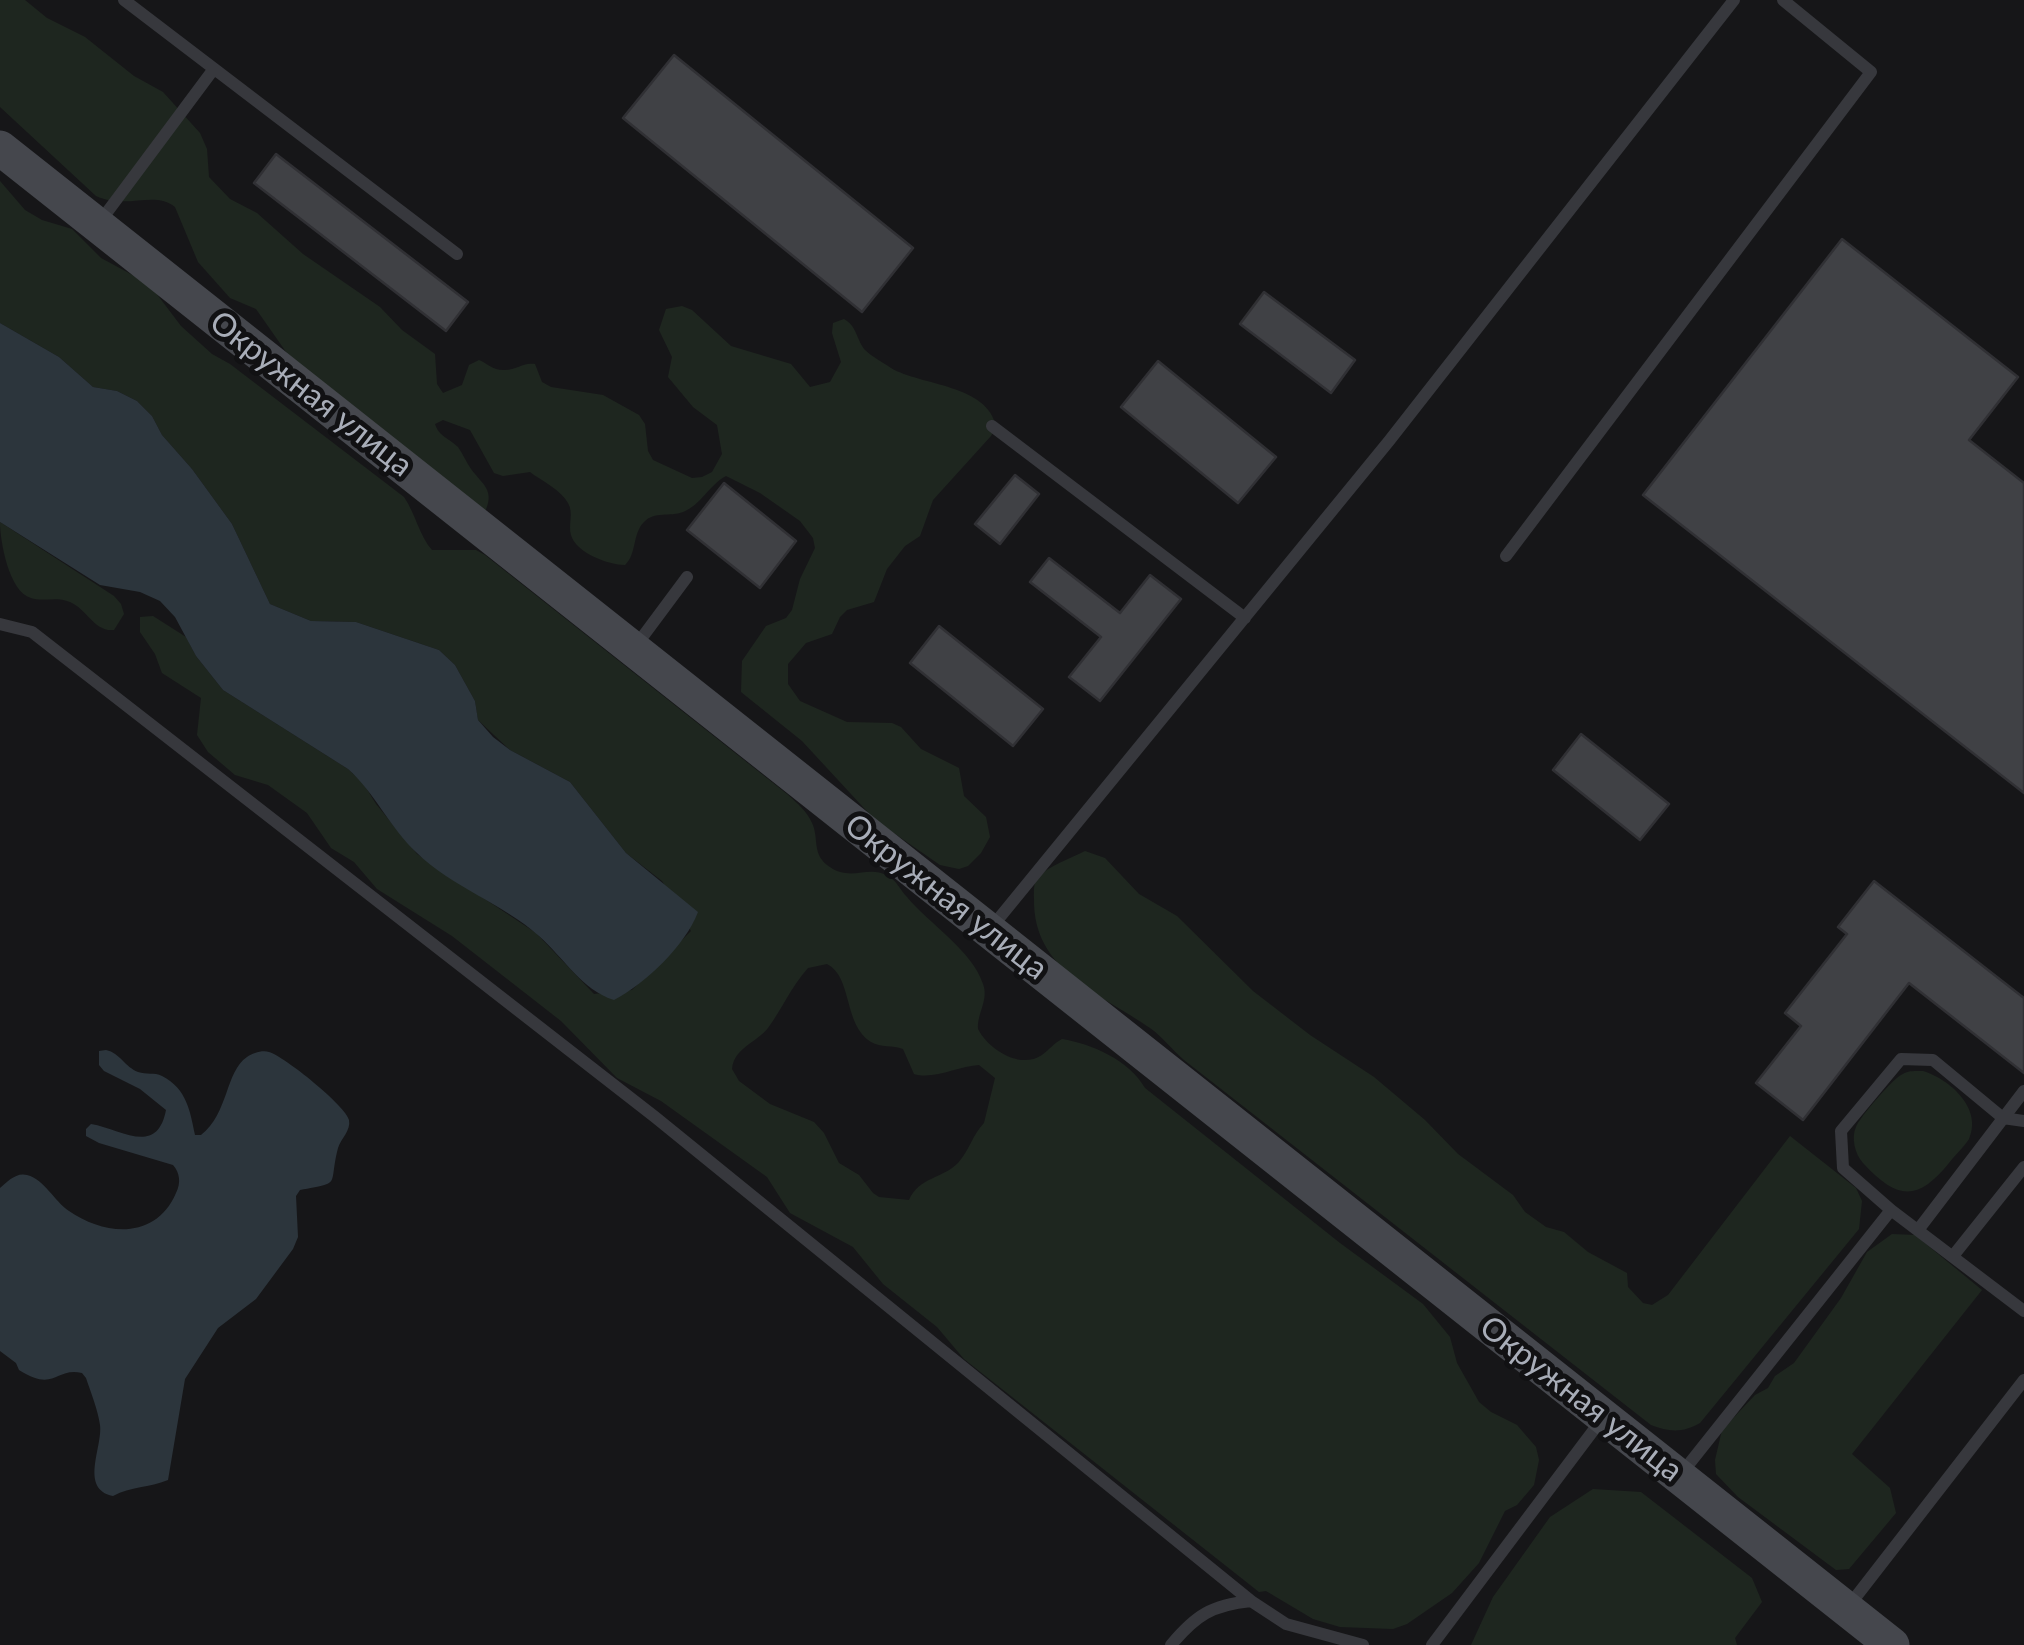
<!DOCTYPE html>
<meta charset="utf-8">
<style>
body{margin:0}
canvas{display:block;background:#161618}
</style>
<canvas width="2024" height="1645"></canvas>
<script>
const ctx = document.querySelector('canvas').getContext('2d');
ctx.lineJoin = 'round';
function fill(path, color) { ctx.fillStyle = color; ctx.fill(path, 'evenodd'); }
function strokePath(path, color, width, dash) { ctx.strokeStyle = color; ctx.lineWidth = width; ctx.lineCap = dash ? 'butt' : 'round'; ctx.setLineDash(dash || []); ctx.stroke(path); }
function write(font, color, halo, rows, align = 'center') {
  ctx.font = font + ' Lato,sans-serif'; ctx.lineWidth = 10; ctx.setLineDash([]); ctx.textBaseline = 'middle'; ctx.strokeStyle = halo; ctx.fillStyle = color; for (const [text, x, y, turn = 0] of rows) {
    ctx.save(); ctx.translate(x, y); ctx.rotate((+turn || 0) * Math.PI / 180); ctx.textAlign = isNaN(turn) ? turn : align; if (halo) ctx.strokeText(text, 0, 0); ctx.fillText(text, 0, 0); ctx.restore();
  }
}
fill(new Path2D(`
 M 0,0 L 25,0 L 47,18 L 85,37 L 134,76 L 163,92 L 200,133 L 207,149 L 209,177 L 230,199 L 257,213 L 303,254 L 380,307 L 402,330 L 435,354 L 437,384 L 443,393 L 462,385 L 469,365 L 479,360 C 488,364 493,370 503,370 C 516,371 522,362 535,364 L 542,382 L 551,387 L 603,395 L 639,415 L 645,424 L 648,451 L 653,460 L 692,478 L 702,477 L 712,472 L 722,454 L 717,425 L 693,407 L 668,377 L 672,357 L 659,330 L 666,309 L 682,306 L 692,310 L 731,346 L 791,364 L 810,387 L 830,382 L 841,362 L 832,333 L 833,323 L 844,319 C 857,326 856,339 865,350 C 871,356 884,363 891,368 C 921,386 988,384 996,427 L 991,436 L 933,500 L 920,536 L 905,546 L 887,569 L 874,602 L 847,610 L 840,617 L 832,634 L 806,643 L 788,664 L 788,684 L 800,701 L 847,722 L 892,723 L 901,727 L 921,749 L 959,768 L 964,796 L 986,817 L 990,837 L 981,853 L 968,866 L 959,869 L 940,865 L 875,820 L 802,741 L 741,692 L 742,661 L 766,626 L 786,618 L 792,610 L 800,579 L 815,548 L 813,538 L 800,521 L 760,493 L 726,476 C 709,485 701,505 683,512 C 670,517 654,511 644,522 C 632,534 637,554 625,565 C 609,565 576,553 571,535 C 568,525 574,513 568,503 C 561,490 542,481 530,472 L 503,476 L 494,473 L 470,430 L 443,420 L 435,424 C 439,437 449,438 458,447 C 463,454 466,462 471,469 C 483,485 495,490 485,512 L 291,359 L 256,309 L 230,298 L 198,262 L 175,207 C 155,190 126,210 96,196 L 0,107 Z
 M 0,181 L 25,210 L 42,220 L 72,229 L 101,258 L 140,279 L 156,293 L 181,326 L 212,354 L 230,364 L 404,497 C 415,513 420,537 432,550 L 476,550 L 485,555 L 787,794 C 797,803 807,811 812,823 C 819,838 812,853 827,865 C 850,883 867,865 886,875 C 896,879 900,890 907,897 C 928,923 972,950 983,984 C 989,1000 977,1013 978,1029 C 988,1049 1020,1070 1042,1055 C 1049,1050 1054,1043 1062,1039 C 1092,1044 1129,1060 1145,1088 L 1340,1243 L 1423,1304 L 1450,1337 L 1457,1363 L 1479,1402 L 1491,1412 L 1517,1425 L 1536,1447 L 1539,1460 L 1534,1485 L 1517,1505 L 1505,1511 L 1479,1563 L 1452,1593 L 1407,1624 L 1393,1629 L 1340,1627 L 1313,1619 L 1266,1591 L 1259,1592 L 964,1359 L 937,1327 L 883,1284 L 853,1247 L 790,1213 L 767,1177 L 661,1101 L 617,1078 L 561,1021 L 452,936 L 377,889 L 354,862 L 331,848 L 307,813 L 268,785 L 235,775 L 208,752 L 197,735 L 201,698 L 162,673 L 155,654 L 140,632 L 140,617 L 153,616 L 186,637 L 196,656 L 223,690 L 348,769 L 363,783 L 376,804 L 417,854 L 536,933 L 594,994 L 632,990 L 691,931 L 662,881 L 626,853 L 570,782 L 510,750 L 478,720 L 475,701 L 455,665 L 439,650 L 356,622 L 311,621 L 270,604 L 232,524 L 192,469 L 162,435 L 152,416 L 137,401 L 117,391 L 93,387 L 59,357 L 0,323 ZM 827,964 C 853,977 843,1025 871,1042 C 881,1048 893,1045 903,1049 L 914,1074 C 934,1080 958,1066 979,1065 L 995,1078 L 984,1123 C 973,1134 969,1151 958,1163 C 942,1179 919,1177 909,1200 L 879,1197 L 873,1193 L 859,1175 L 839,1163 L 824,1133 L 814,1122 L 770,1104 L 739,1081 L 732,1069 C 734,1048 756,1043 768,1028 C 782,1009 791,987 808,968 Z
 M 0,522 L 114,596 L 121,604 L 124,614 L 114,630 C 94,632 87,609 70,602 C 57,596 43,602 31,598 C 9,592 0,541 0,522 Z
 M 1085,851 L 1105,858 L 1139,894 L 1177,916 L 1253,991 L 1310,1035 L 1374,1077 L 1425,1120 L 1458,1154 L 1513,1195 L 1525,1212 L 1546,1227 L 1564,1232 L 1588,1252 L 1627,1273 L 1628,1287 L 1643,1303 L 1652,1305 L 1668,1295 L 1790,1136 L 1856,1188 L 1862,1201 L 1859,1229 L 1700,1423 C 1683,1433 1669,1432 1651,1425 L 1184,1060 C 1172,1050 1163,1037 1150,1028 C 1100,993 1033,971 1034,899 C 1034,892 1033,883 1038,877 C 1049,866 1071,858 1085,851 Z
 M 1923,1071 C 1949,1079 1983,1108 1969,1139 C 1964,1147 1955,1155 1949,1163 C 1918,1201 1898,1201 1863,1163 C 1855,1154 1851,1138 1856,1127 C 1860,1117 1892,1080 1901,1075 C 1908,1070 1915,1071 1923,1071 Z
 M 1892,1234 L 1915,1235 L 1982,1290 L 1852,1454 L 1890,1488 L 1896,1513 L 1849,1569 L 1836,1570 L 1738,1497 L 1716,1474 L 1715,1460 L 1722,1430 L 1755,1395 L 1768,1388 L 1775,1376 L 1794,1363 L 1841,1298 L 1867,1252 Z
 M 1593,1489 L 1641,1492 L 1752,1578 L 1762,1602 L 1735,1638 L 1737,1645 L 1471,1645 L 1493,1597 L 1550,1517 Z`), '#1e261f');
fill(new Path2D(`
 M 0,323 L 59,357 L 93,387 L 117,391 L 137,401 L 152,416 L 162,435 L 192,469 L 232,524 L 270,604 L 311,621 L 356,622 L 439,650 L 455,665 L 475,701 L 478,720 L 493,737 L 510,750 L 570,782 L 626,853 L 698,912 C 685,946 645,984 614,1000 C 582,990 564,958 539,936 C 502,903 452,887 417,853 C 390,828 375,793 348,769 L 223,690 L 196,656 L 175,617 L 160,601 L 140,592 L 100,585 L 0,522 Z
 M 106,1050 C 120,1053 125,1067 138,1072 C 146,1075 154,1072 162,1076 C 187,1089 190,1111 195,1135 L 201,1135 C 229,1113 225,1072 247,1057 C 253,1053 262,1050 269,1052 C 284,1056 347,1107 349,1120 C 351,1131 341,1138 338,1148 C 328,1187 343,1182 300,1190 L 296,1196 L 298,1237 L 293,1249 L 256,1299 L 218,1328 L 185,1379 L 168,1480 C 149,1488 131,1486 113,1496 C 79,1489 103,1447 100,1425 C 98,1410 91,1393 86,1378 L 82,1373 C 55,1367 55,1393 19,1370 L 16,1363 L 0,1351 L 0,1188 C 7,1182 16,1172 27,1175 C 45,1180 54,1201 69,1211 C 105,1236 156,1240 176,1193 C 181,1183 180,1173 173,1165 L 99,1143 L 86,1136 L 86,1129 L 91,1124 C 121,1129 157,1157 166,1110 L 140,1089 L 104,1071 L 99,1065 L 99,1051 Z`), '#2c353c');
const building = new Path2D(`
 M 674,55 L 913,248 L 862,312 L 623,118 Z
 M 276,154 L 468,302 L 446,331 L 254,183 Z
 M 1842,239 L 2018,377 L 1969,440 L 2024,483 L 2024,793 L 1643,495 Z
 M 1264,292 L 1355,360 L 1331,393 L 1240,324 Z
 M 1158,361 L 1276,457 L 1238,503 L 1121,407 Z
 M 1015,475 L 1039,494 L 1000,544 L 975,524 Z
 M 724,483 L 796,541 L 760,588 L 687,530 Z
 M 1049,558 L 1120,613 L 1150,575 L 1181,599 L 1100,701 L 1069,677 L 1101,637 L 1030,582 Z
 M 939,626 L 1043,709 L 1013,746 L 910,663 Z
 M 1581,734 L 1669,804 L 1640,840 L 1553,770 Z
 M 1874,881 L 2024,998 L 2024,1073 L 1909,983 L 1803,1120 L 1756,1083 L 1801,1026 L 1785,1013 L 1847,934 L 1838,927 Z`);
fill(building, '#404145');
strokePath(building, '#303034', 2.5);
strokePath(new Path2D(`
 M 124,0 L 457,254
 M 99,223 L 213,70
 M 992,426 L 1245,618
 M 1506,556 L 1871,72 L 1783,0
 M 0,624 L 32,632 L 655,1117 L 1251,1601 L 1286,1624 L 1363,1645
 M 635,647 L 687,577
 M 991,928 L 1389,441 L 1734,0
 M 2024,1121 L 2003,1118 L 1933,1060 L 1901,1059 L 1841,1131 L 1843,1168 L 1891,1210 L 2024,1311
 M 1918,1230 L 2024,1091
 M 1953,1256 L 2024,1167
 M 1681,1474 L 1891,1210
 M 1848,1607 L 2024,1380
 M 1171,1645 C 1196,1615 1212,1605 1251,1601
 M 1432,1645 L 1602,1419`), '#37383d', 12);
strokePath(new Path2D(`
 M 0,148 L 1892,1645`), '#45474d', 35);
write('32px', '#a8adb8', '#111113', [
 ["Окружная улица",311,394,38],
 ["Окружная улица",946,897,38],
 ["Окружная улица",1581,1399,38]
]);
</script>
